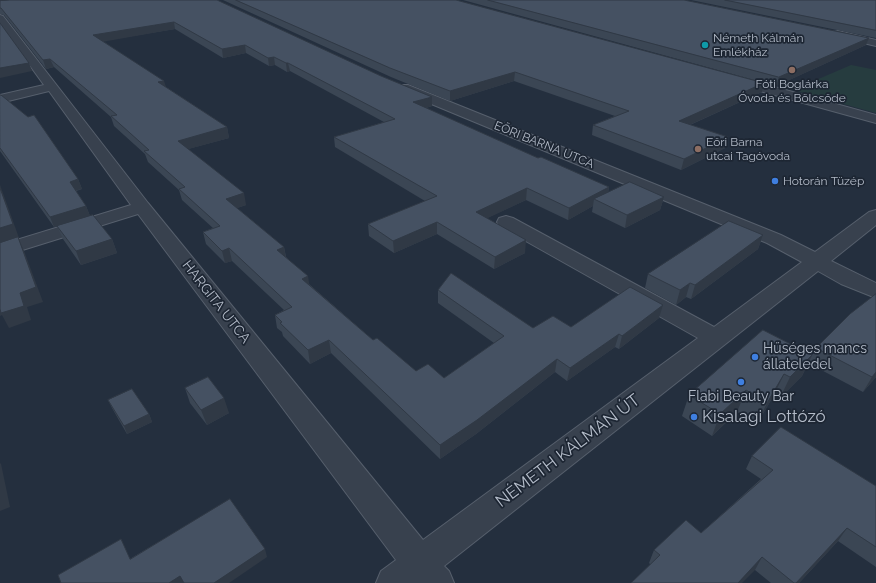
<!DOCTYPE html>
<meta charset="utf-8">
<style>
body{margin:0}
canvas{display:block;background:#242f3e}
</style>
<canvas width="876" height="583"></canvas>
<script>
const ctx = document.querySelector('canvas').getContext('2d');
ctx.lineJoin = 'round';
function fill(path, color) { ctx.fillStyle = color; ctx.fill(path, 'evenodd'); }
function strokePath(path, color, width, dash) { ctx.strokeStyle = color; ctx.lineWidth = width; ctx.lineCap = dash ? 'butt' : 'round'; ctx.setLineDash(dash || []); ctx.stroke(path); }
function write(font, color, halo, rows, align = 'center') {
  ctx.font = font + ' Raleway,sans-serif'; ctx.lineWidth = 3.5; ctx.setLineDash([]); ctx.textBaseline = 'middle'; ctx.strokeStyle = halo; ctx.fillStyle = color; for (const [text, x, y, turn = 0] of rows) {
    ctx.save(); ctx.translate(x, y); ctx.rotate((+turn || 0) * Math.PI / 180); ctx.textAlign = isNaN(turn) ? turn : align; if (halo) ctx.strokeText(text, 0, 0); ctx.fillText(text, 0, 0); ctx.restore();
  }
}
fill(new Path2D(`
 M 851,65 L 876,70 L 876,113 L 793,90 Z`), '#263c3f');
const minor = new Path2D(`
 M 0,15 L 3,16 L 148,203 L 423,540 L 698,338 L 499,226 L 497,222 L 499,218 L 506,216 L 513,218 L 714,327 L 802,262 L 767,243 L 400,91 L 398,88 L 400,85 L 408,85 L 781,235 L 815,252 L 869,212 L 876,210 L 876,225 L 831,261 L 876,283 L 876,298 L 841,284 L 818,271 L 444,566 L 449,571 L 454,583 L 376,583 L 381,571 L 396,560 L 138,214 L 0,257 L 0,245 L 131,205 L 49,91 L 0,103 L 0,95 L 44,85 L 0,24 Z
 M 838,31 L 876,40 L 876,46 L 834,36 L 833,34 L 834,32 Z
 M 735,76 L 876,115 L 876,123 L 731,83 L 729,80 L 731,77 Z`);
strokePath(minor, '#565f6c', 2);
fill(minor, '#38414e');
fill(new Path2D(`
 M 217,0 L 381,76 L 432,97 L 432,106 L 426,108 L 538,158 L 609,187 L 608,193 L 664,197 L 660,210 L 625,228 L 592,212 L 593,206 L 568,220 L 526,200 L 487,218 L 525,253 L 494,269 L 437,234 L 394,253 L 369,236 L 368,224 L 425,201 L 335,147 L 334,137 L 384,122 L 290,71 L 287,72 L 275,65 L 269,66 L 246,53 L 223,58 L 175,29 L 103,41 L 166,87 L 227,127 L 229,138 L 188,149 L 246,205 L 237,208 L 284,247 L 286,257 L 310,285 L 373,340 L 416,371 L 444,378 L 494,343 L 438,303 L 438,290 L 533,328 L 571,327 L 659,318 L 619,349 L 615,347 L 567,381 L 555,372 L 476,434 L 440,459 L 331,353 L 310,364 L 283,336 L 282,332 L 277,328 L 275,315 L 284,310 L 232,261 L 225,263 L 206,244 L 203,232 L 213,228 L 182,200 L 179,190 L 148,162 L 145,154 L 114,126 L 111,117 L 54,67 L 46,69 L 4,15 L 0,14 L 0,1 Z
 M 223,0 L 456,0 L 764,83 L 762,92 L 690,125 L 725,148 L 681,170 L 592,135 L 593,125 L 615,116 L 514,81 L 450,101 L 391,77 Z
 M 463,0 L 684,0 L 869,38 L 866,45 L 776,86 Z
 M 691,0 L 876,0 L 876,38 Z
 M 0,95 L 78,179 L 82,189 L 76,191 L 86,206 L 90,216 L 112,239 L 117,253 L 81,265 L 63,239 L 57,226 L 54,227 L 0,151 Z
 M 763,235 L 758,249 L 691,299 L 686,297 L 676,305 L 645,288 L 648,274 Z
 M 876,294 L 876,377 L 863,392 L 808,363 L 816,348 Z
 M 812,355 L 802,376 L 780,398 L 774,395 L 757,424 L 737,412 L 712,436 L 682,416 L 689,395 Z
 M 185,388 L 229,413 L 207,425 L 190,403 Z
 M 108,400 L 149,414 L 152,422 L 127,434 L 112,408 Z
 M 752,456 L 876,486 L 876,567 L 838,541 L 799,583 L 771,583 L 755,570 L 650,564 L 649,563 L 654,550 L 701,533 L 761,479 L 746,469 Z`), '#3b4654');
fill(new Path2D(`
 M 174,22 L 175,29 L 96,43 L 93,35 Z
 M 869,38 L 866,45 L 776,86 L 779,77 Z
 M 245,45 L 246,53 L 223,58 L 222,49 Z
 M 274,57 L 275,65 L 269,66 L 268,58 Z
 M 50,59 L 54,67 L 46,69 L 43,60 Z
 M 29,63 L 32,71 L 0,78 L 0,68 Z
 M 286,63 L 288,63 L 290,71 L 287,72 Z
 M 515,72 L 514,81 L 450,101 L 450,91 Z
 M 164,81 L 167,90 L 158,82 Z
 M 764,83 L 762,92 L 676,131 L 679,121 Z
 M 432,97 L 432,106 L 413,112 L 413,102 Z
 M 227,127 L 229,138 L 181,151 L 178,141 Z
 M 728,137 L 725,148 L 681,170 L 684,159 Z
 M 78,179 L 82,189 L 73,191 L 70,182 Z
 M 0,185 L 19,238 L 18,238 L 24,251 L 43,302 L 27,307 L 31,320 L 9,328 L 2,315 L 0,316 Z
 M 609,187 L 607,199 L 594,199 L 593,206 L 568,220 L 569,208 Z
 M 527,188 L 526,200 L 475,224 L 476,212 Z
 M 244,193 L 246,205 L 229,211 L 226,199 Z
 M 664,197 L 660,210 L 625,228 L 627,215 Z
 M 86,206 L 90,216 L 54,227 L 50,217 Z
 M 437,222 L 437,234 L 394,253 L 393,241 Z
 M 763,235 L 758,249 L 691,299 L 695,285 Z
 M 112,239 L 117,253 L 81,265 L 76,251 Z
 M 526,240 L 525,253 L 494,269 L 495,257 Z
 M 284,247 L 286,259 L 277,250 Z
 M 229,248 L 232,261 L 225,263 L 222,251 Z
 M 308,276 L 310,289 L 302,279 Z
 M 690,283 L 686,297 L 676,305 L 680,290 Z
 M 663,305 L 659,318 L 619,349 L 622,336 Z
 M 619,334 L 615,347 L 567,381 L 570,368 Z
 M 329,340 L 331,353 L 310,364 L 308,350 Z
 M 812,355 L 802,376 L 780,398 L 790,377 Z
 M 557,359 L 555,372 L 476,434 L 440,459 L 440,445 Z
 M 876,372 L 876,377 L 863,392 L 872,377 Z
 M 784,374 L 774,395 L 757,424 L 767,403 Z
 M 746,390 L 737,412 L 712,436 L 720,414 Z
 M 224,398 L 229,413 L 207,425 L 201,410 Z
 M 149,414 L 152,422 L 127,434 L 124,426 Z
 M 0,463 L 1,464 L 10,507 L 0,511 Z
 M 847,528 L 838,541 L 799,583 L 796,583 Z
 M 265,549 L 267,557 L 229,583 L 214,583 Z
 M 762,557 L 755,570 L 742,583 L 738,583 Z
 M 180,576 L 184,583 L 169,583 Z`), '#303945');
const building = new Path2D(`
 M 10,0 L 217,0 L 381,76 L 432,97 L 413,102 L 538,158 L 541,157 L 609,187 L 569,208 L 527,188 L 476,212 L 526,240 L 495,257 L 437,222 L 393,241 L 368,224 L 437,196 L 334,137 L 395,119 L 288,63 L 286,63 L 274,57 L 268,58 L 245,45 L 222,49 L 174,22 L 93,35 L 164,81 L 158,82 L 227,127 L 178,141 L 244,193 L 226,199 L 284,247 L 277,250 L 308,276 L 302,279 L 373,340 L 377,338 L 416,371 L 428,364 L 444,378 L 504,336 L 438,290 L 451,273 L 533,328 L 553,316 L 571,327 L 630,287 L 663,305 L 622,336 L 619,334 L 570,368 L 557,359 L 477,420 L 440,445 L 329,340 L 308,350 L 280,323 L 282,322 L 275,315 L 292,307 L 229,248 L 222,251 L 203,232 L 220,226 L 179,189 L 185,187 L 144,151 L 149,150 L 111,116 L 117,115 L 50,59 L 43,60 L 1,8 L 0,8 L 0,1 Z
 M 236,0 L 456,0 L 764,83 L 679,121 L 728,137 L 684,159 L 593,125 L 629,111 L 515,72 L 450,91 L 390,68 Z
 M 488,0 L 684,0 L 869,38 L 779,77 Z
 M 725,0 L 876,0 L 876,30 Z
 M 0,23 L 29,63 L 0,68 Z
 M 0,95 L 1,95 L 28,117 L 34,115 L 78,179 L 70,182 L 86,206 L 50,217 L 0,148 Z
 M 630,182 L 664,197 L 627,215 L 594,199 Z
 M 0,188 L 13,224 L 0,228 Z
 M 93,215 L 112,239 L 76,251 L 57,226 Z
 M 729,221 L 763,235 L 695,285 L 690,283 L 680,290 L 648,274 Z
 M 18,237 L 36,287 L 20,293 L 24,306 L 1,313 L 0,309 L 0,243 Z
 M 876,294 L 876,372 L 872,377 L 816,348 L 850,314 Z
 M 763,330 L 812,355 L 790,377 L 784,374 L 767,403 L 746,390 L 720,414 L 689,395 Z
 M 208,377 L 224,398 L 201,410 L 185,388 Z
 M 132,389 L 149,414 L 124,426 L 108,400 Z
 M 781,427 L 876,486 L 876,547 L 847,528 L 796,583 L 794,583 L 762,557 L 738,583 L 631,583 L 660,555 L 654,550 L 686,520 L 701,533 L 773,470 L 752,456 Z
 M 230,499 L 265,549 L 214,583 L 184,583 L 180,576 L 169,583 L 61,583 L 58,575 L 121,539 L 130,559 Z`);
fill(building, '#455162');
strokePath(building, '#303945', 1);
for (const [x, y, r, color] of [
 [705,45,4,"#0f9aa8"],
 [792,70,4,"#8d6e63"],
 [698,149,4,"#8d6e63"],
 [775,181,4,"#3f7fe0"],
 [755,357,4,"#3f7fe0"],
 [741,382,4,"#3f7fe0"],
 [694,417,4,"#3f7fe0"]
]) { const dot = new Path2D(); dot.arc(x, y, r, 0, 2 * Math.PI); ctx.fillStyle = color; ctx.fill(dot); strokePath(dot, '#1d2633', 1.5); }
write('12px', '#b4bcc9', '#1d2633', [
 ["Németh Kálmán",713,38],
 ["Emlékház",713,52],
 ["Fóti Boglárka",792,84,"center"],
 ["Óvoda és Bölcsőde",792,98,"center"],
 ["Eőri Barna",706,142],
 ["utcai Tagóvoda",706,156],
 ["Hotorán Tüzép",783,181]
], 'left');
write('12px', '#b4bcc9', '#1d2633', [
 ["EŐRI BARNA UTCA",544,145,22]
]);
write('14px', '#b4bcc9', '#1d2633', [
 ["HARGITA UTCA",216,302,52]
]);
write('14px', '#b4bcc9', '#1d2633', [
 ["Hűséges mancs",763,349],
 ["állateledel",763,365],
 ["Flabi Beauty Bar",741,397,"center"]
], 'left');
write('17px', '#b4bcc9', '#1d2633', [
 ["Kisalagi Lottózó",702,417]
], 'left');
write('17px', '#b4bcc9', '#1d2633', [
 ["NÉMETH KÁLMÁN ÚT",568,451,-37]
]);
</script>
